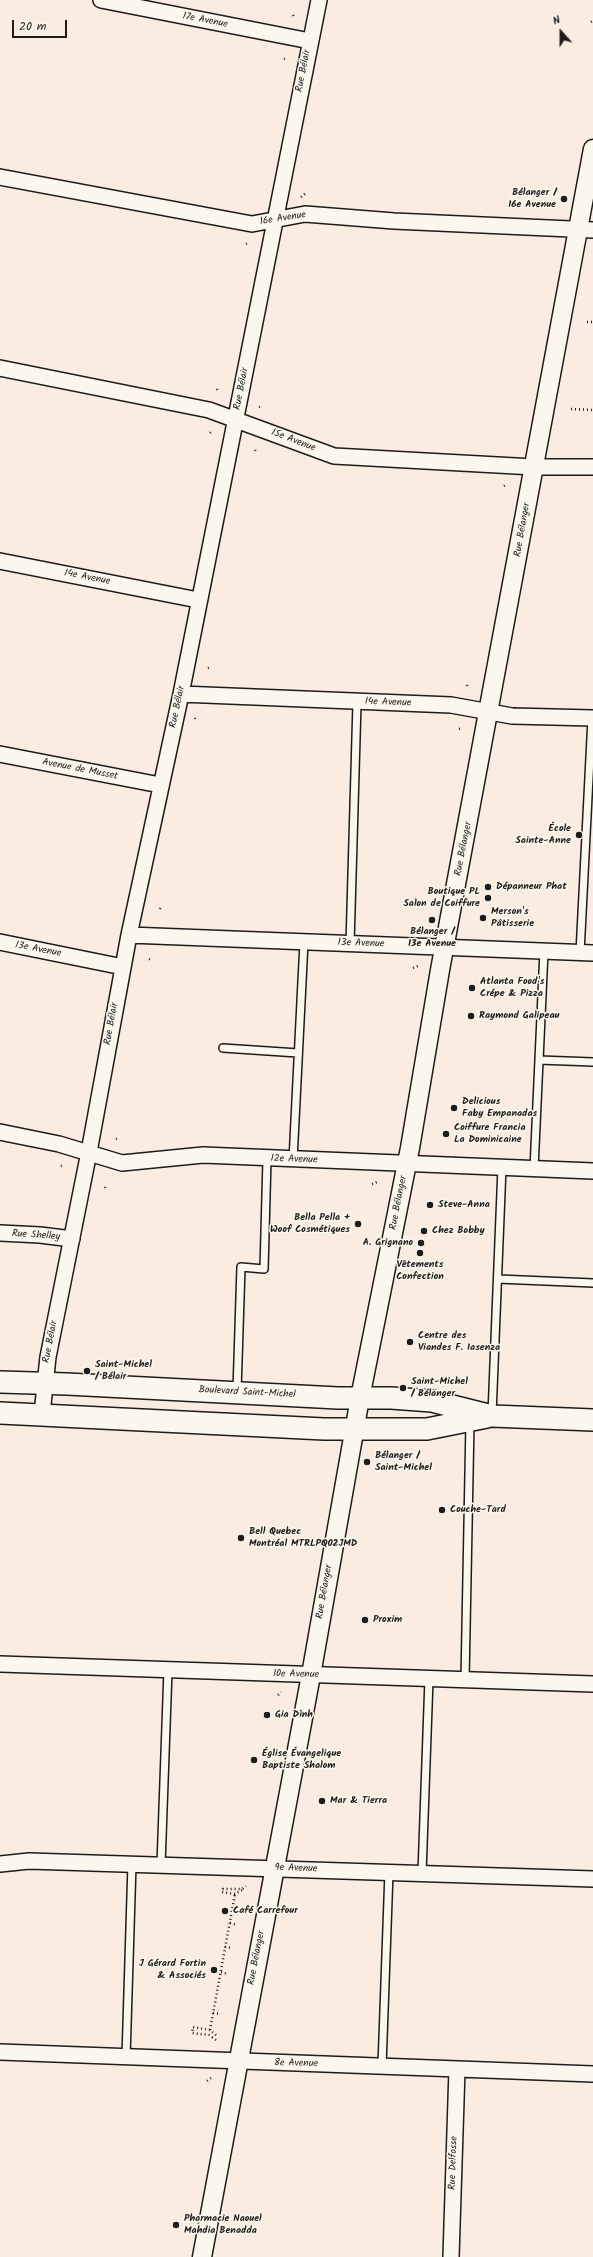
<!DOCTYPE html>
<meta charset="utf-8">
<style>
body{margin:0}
#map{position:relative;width:593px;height:2257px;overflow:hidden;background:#fbece1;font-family:Kalam,sans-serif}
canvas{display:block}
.north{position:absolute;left:541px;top:12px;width:40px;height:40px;-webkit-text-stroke:3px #fbf7ec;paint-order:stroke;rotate:339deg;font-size:11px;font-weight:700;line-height:16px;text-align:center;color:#1c1c1c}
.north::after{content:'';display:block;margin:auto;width:14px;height:18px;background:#1c1c1c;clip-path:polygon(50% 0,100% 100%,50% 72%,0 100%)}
.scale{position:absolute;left:12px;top:20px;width:55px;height:18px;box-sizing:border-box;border:2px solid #1c1c1c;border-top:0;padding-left:5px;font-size:12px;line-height:14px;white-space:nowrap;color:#1c1c1c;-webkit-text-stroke:3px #fbf7ec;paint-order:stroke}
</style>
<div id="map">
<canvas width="593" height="2257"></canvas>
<div class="north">N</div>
<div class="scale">20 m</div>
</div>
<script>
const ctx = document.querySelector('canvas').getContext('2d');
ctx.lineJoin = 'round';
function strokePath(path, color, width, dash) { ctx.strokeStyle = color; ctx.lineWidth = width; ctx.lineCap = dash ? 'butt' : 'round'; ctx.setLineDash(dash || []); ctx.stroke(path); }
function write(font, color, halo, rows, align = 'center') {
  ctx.font = font + ' Kalam,sans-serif'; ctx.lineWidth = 3; ctx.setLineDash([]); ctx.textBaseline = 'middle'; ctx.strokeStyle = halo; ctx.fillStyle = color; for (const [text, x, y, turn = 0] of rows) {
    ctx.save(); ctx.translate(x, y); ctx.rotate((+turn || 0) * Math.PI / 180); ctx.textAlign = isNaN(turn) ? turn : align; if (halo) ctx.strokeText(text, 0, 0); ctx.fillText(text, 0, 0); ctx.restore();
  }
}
const service = new Path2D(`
 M 350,944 L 357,703
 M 580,953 L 592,718
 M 223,1048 L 298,1053
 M 539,1060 L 593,1062
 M 293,1160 L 304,942
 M 534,1169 L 544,951
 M 498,1279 L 593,1283
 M 237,1391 L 241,1267 L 264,1269 L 267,1159
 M 492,1414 L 502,1167
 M 465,1680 L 470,1422
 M 161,1865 L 168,1670
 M 422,1873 L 429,1679
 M 126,2057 L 132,1864
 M 382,2066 L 389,1872`);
const minor = new Path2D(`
 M 101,0 L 310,41
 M 0,177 L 252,224 L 305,214 L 394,221 L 593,230
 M 0,368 L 209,410 L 334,456 L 534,467 L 593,467
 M 0,561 L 198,600
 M 181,694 L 451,705 L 512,716 L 593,718
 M 0,754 L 160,785
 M 129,935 L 593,953
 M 0,942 L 123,967
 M 0,1132 L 59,1144 L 122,1163 L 203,1155 L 593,1171
 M 0,1233 L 40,1235 L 72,1239
 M 42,1414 L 48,1357 L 89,1152 L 129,935 L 181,694 L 319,0
 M 0,1664 L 593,1684
 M 0,1864 L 29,1861 L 593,1879
 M 0,2052 L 593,2074
 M 451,2257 L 457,2069`);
const tertiary = new Path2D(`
 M 202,2257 L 311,1675 L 360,1398 L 410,1148 L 440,970 L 593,149`);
const secondary = new Path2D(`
 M 0,1382 L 67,1384 L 338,1398 L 391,1398 L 432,1401 L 492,1416 L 593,1420
 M 0,1413 L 324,1429 L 427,1429 L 487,1417`);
strokePath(service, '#1c1c1c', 10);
strokePath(minor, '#1c1c1c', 18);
strokePath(tertiary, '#1c1c1c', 21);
strokePath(secondary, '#1c1c1c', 24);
strokePath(new Path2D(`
 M 293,15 L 294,17
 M 591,22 L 593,21
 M 284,59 L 286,58
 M 301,197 L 307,192
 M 246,244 L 248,243
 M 587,322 L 593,322
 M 217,389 L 218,391
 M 259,407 L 261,406
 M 571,409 L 593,410
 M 210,433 L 211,432
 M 255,450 L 256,452
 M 504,486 L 507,484
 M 208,668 L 210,667
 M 467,685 L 468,687
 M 195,718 L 196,720
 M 459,729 L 462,728
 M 160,909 L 161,907
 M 149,959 L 151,960
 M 413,968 L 418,966
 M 116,1139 L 118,1138
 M 61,1166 L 63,1165
 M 372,1184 L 377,1182
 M 105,1187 L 106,1189
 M 278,1695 L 281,1692
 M 242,1890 L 235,1894 L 222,1892 L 223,1889 L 242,1889 L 246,1886
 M 230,1923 L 237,1925
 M 225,1947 L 233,1948
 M 221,1972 L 228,1974
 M 213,2013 L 221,2014
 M 210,2030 L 235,1894
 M 216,2040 L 209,2035 L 192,2033 L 193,2027 L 210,2030 L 217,2036
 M 207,2081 L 211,2078`), '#1c1c1c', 2.5, [1, 3]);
strokePath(service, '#fbf7ec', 7);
strokePath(minor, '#fbf7ec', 15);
strokePath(tertiary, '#fbf7ec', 18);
strokePath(secondary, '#fbf7ec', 21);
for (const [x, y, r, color] of [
 [564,199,4,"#1c1c1c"],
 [579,835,4,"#1c1c1c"],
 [488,887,4,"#1c1c1c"],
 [488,898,4,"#1c1c1c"],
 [483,918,4,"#1c1c1c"],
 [432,920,4,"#1c1c1c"],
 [472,988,4,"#1c1c1c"],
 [471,1016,4,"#1c1c1c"],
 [454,1108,4,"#1c1c1c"],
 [446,1134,4,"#1c1c1c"],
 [430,1205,4,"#1c1c1c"],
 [358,1224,4,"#1c1c1c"],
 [424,1231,4,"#1c1c1c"],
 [421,1243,4,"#1c1c1c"],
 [420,1253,4,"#1c1c1c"],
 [410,1342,4,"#1c1c1c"],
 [87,1371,4,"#1c1c1c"],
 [403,1388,4,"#1c1c1c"],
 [367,1462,4,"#1c1c1c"],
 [442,1510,4,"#1c1c1c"],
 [241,1538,4,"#1c1c1c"],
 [365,1620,4,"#1c1c1c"],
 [267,1715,4,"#1c1c1c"],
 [254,1760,4,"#1c1c1c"],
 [322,1801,4,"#1c1c1c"],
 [225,1911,4,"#1c1c1c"],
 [214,1970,4,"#1c1c1c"],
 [176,2225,4,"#1c1c1c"]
]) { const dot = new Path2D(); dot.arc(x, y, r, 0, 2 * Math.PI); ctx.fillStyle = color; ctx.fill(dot); strokePath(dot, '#fbf7ec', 1.5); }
write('10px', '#1c1c1c', '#fbf7ec', [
 ["17e Avenue",205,21,11],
 ["Rue Bélair",304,71,-79],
 ["16e Avenue",283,219,-9],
 ["Rue Bélair",242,389,-79],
 ["15e Avenue",293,441,21],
 ["Rue Bélanger",523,530,-80],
 ["14e Avenue",87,578,11],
 ["14e Avenue",388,703,2],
 ["Rue Bélair",178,707,-78],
 ["Avenue de Musset",80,770,11],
 ["Rue Bélanger",464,849,-79],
 ["13e Avenue",361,944,2],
 ["13e Avenue",38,950,11],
 ["Rue Bélair",112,1024,-80],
 ["12e Avenue",294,1160,2],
 ["Rue Bélanger",399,1203,-79],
 ["Rue Shelley",36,1236,4],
 ["Rue Bélair",51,1342,-79],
 ["Boulevard Saint-Michel",247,1393,3],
 ["Rue Bélanger",325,1592,-80],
 ["10e Avenue",296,1675,1],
 ["9e Avenue",296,1869,2],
 ["Rue Bélanger",257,1958,-79],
 ["8e Avenue",296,2064,1],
 ["Rue Delfosse",454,2163,-88]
]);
write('bold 10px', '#1c1c1c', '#fbf7ec', [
 ["Bélanger /",556,193,"right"],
 ["16e Avenue",556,205,"right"],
 ["École",571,829,"right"],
 ["Sainte-Anne",571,841,"right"],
 ["Dépanneur Phat",496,887],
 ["Boutique PL",480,892,"right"],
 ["Salon de Coiffure",480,904,"right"],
 ["Merson's",491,912],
 ["Pâtisserie",491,924],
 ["Bélanger /",432,932,"center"],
 ["13e Avenue",432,944,"center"],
 ["Atlanta Food's",480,982],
 ["Crépe & Pizza",480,994],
 ["Raymond Galipeau",479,1016],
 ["Delicious",462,1102],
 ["Faby Empanadas",462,1114],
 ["Coiffure Francia",454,1128],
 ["La Dominicaine",454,1140],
 ["Steve-Anna",438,1205],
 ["Bella Pella +",350,1218,"right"],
 ["Woof Cosmétiques",350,1230,"right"],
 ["Chez Bobby",432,1231],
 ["A. Grignano",413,1243,"right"],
 ["Vêtements",420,1265,"center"],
 ["Confection",420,1277,"center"],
 ["Centre des",418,1336],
 ["Viandes F. Iasenza",418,1348],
 ["Saint-Michel",95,1365],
 ["/ Bélair",95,1377],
 ["Saint-Michel",411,1382],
 ["/ Bélanger",411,1394],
 ["Bélanger /",375,1456],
 ["Saint-Michel",375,1468],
 ["Couche-Tard",450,1510],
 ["Bell Quebec",249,1532],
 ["Montréal MTRLPQ02JMD",249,1544],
 ["Proxim",373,1620],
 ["Gia Dình",275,1715],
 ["Église Évangelique",262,1754],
 ["Baptiste Shalom",262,1766],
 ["Mar & Tierra",330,1801],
 ["Café Carrefour",233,1911],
 ["J Gérard Fortin",206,1964,"right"],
 ["& Associés",206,1976,"right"],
 ["Pharmacie Naouel",184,2219],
 ["Mahdia Benadda",184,2231]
], 'left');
</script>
